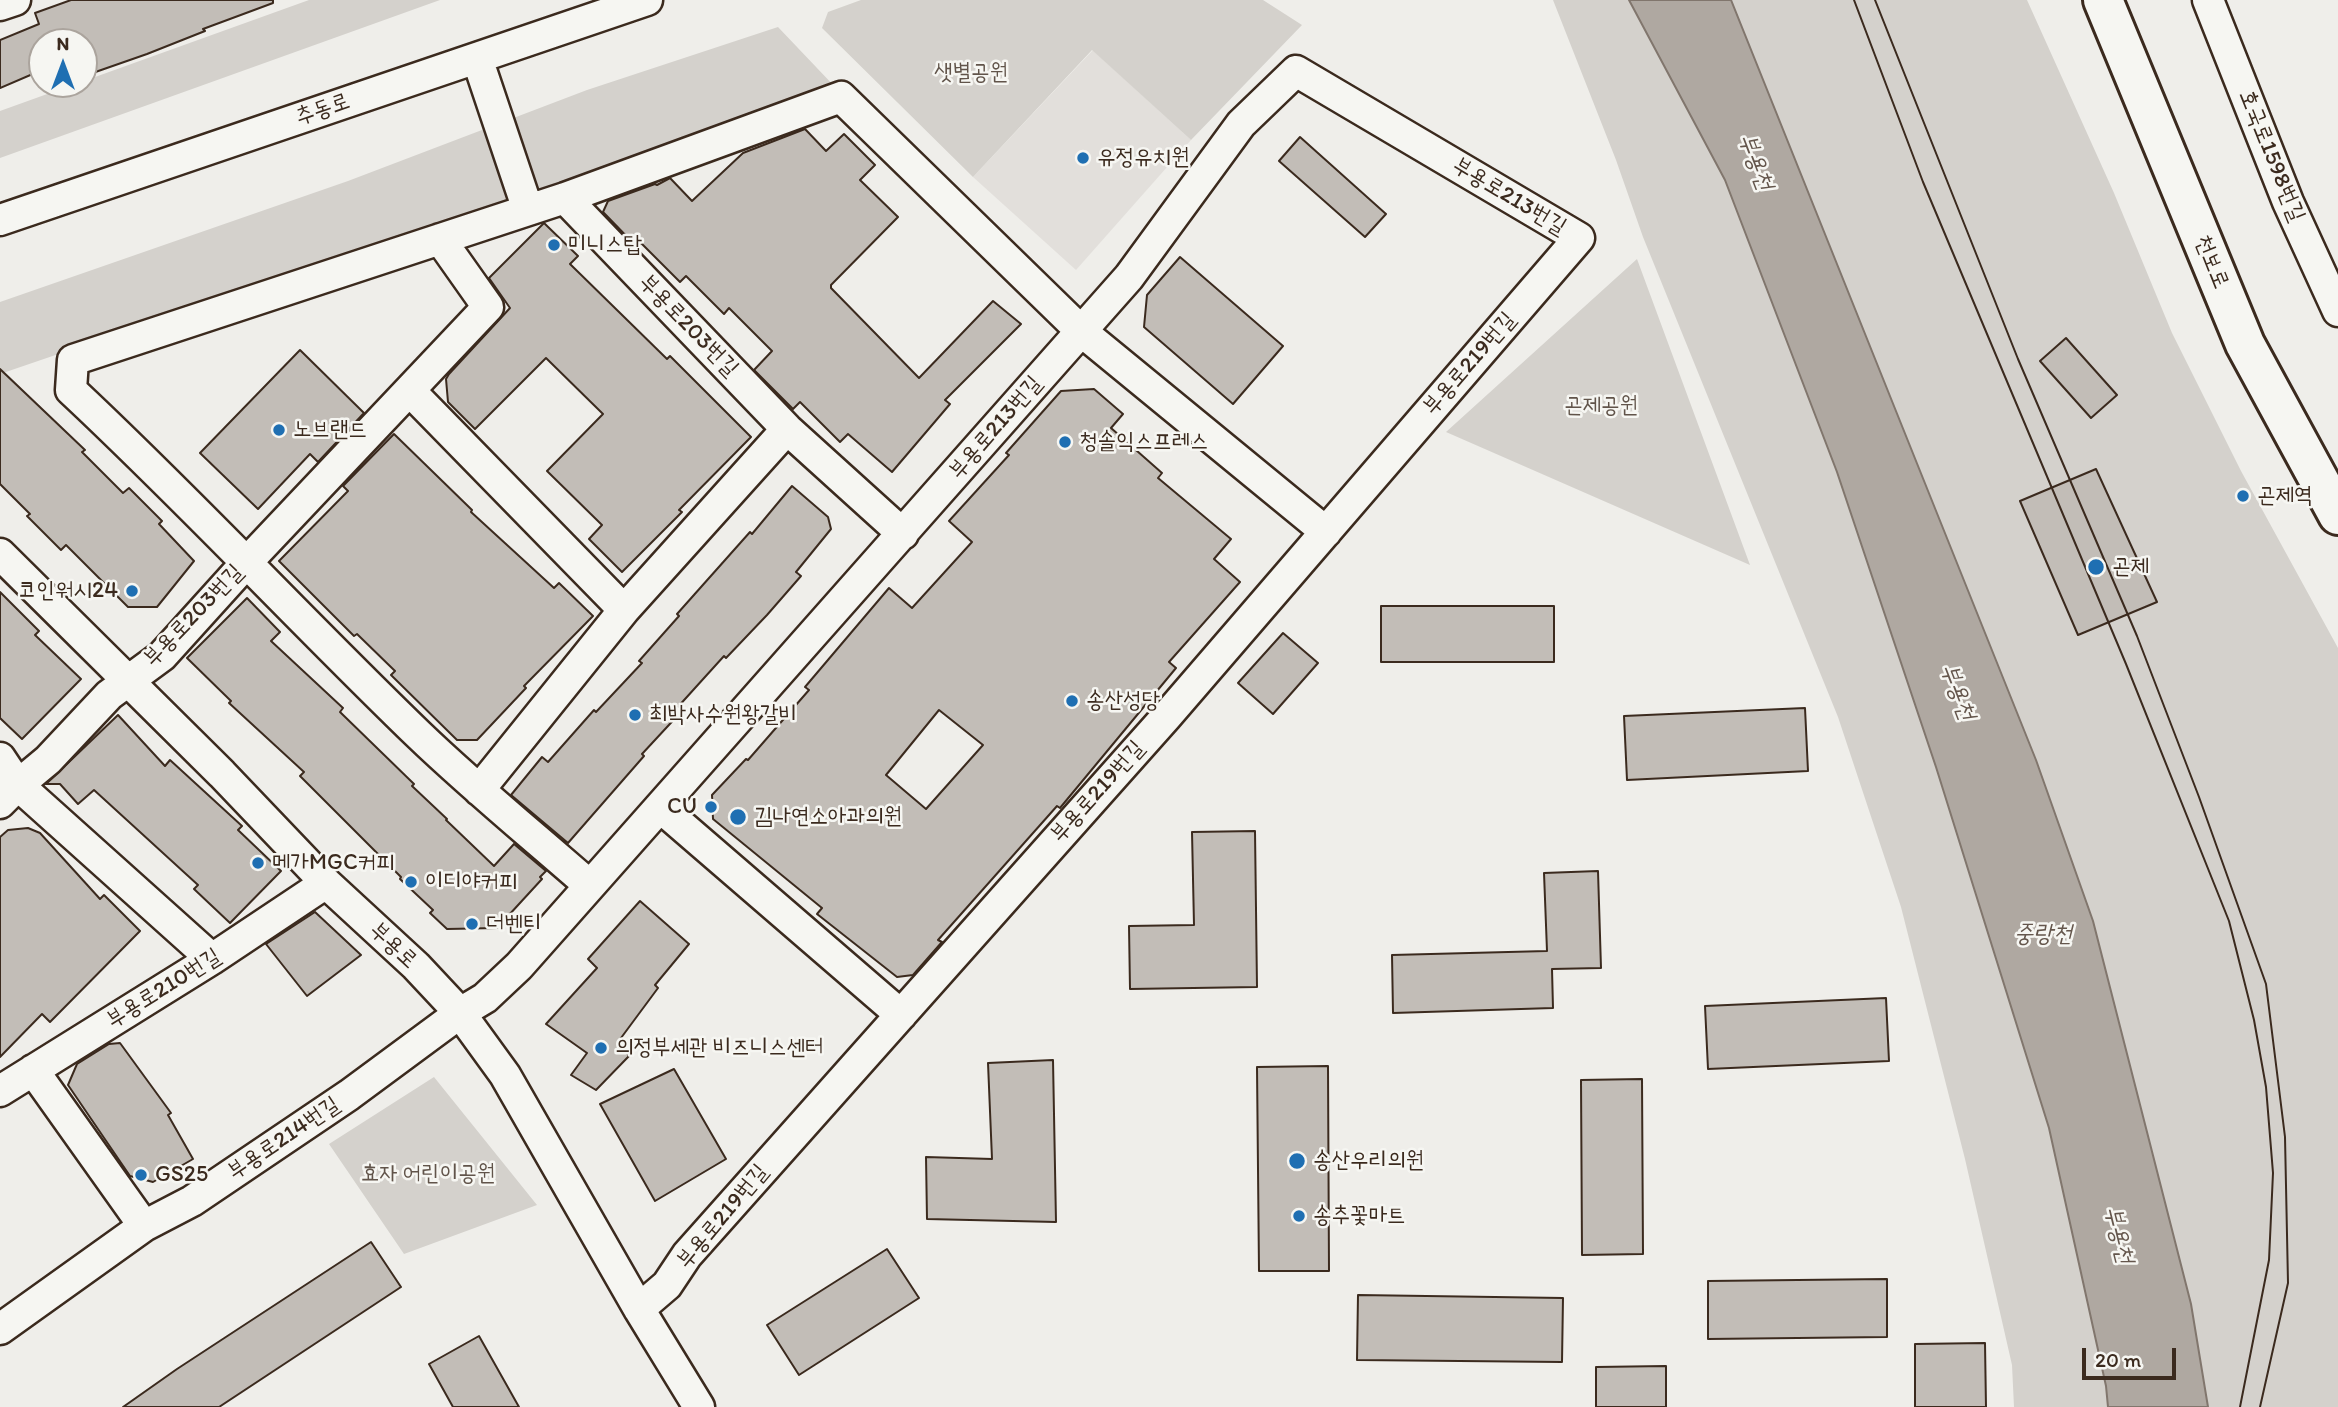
<!DOCTYPE html>
<meta charset="utf-8">
<style>
body{margin:0}
#map{position:relative;width:2338px;height:1407px;overflow:hidden;background:#efeeea;font-family:Itim,sans-serif}
canvas{display:block}
.north{position:absolute;left:28px;top:28px;width:70px;height:70px;box-sizing:border-box;background:#f6f6f2;border:2px solid #aba49d;border-radius:50%;rotate:0deg;font-size:19px;font-weight:700;line-height:28px;text-align:center;color:#3b2a1e}
.north::after{content:'';display:block;margin:auto;width:24px;height:32px;background:#1f6fb2;clip-path:polygon(50% 0,100% 100%,50% 72%,0 100%)}
.scale{position:absolute;left:2082px;top:1348px;width:94px;height:32px;box-sizing:border-box;border:4px solid #3b2a1e;border-top:0;padding-left:9px;font-size:21px;line-height:24px;white-space:nowrap;color:#3b2a1e;-webkit-text-stroke:5px #f6f6f2;paint-order:stroke}
</style>
<div id="map">
<canvas width="2338" height="1407"></canvas>
<div class="north">N</div>
<div class="scale">20 m</div>
</div>
<script>
const ctx = document.querySelector('canvas').getContext('2d');
ctx.lineJoin = 'round';
function fill(path, color) { ctx.fillStyle = color; ctx.fill(path, 'evenodd'); }
function strokePath(path, color, width, dash) { ctx.strokeStyle = color; ctx.lineWidth = width; ctx.lineCap = dash ? 'butt' : 'round'; ctx.setLineDash(dash || []); ctx.stroke(path); }
function write(font, color, halo, rows, align = 'center') {
  ctx.font = font + ' Itim,"Poor Story",sans-serif'; ctx.lineWidth = 5; ctx.setLineDash([]); ctx.textBaseline = 'middle'; ctx.strokeStyle = halo; ctx.fillStyle = color; for (const [text, x, y, turn = 0] of rows) {
    ctx.save(); ctx.translate(x, y); ctx.rotate((+turn || 0) * Math.PI / 180); ctx.textAlign = isNaN(turn) ? turn : align; if (halo) ctx.strokeText(text, 0, 0); ctx.fillText(text, 0, 0); ctx.restore();
  }
}
fill(new Path2D(`
 M 1093,50 L 1191,140 L 1076,270 L 973,177 Z`), '#e2dfdb');
fill(new Path2D(`
 M 309,0 L 440,0 L 0,158 L 0,111 L 75,84 L 84,84 L 84,81 Z
 M 861,0 L 1263,0 L 1302,25 L 1191,140 L 1092,50 L 973,177 L 822,28 L 828,12 Z
 M 1553,0 L 2027,0 L 2114,193 L 2172,333 L 2241,471 L 2338,648 L 2338,1407 L 2014,1407 L 2012,1365 L 1965,1159 L 1901,907 L 1838,717 L 1643,237 L 1616,160 Z
 M 778,27 L 836,88 L 0,374 L 0,302 L 348,181 L 587,90 Z
 M 1637,259 L 1750,565 L 1446,432 Z
 M 434,1077 L 537,1205 L 404,1254 L 329,1144 Z`), '#d4d1cc');
const water = new Path2D(`
 M 1629,0 L 1731,0 L 2036,760 L 2093,921 L 2191,1304 L 2208,1407 L 2108,1407 L 2106,1386 L 2049,1128 L 1936,767 L 1837,472 L 1725,180 Z`);
fill(water, '#afa8a1');
strokePath(water, '#81766d', 2);
const building = new Path2D(`
 M 71,0 L 273,0 L 273,3 L 203,29 L 205,31 L 147,54 L 84,76 L 84,42 L 42,42 L 42,70 L 0,88 L 0,40 L 39,24 L 35,13 Z
 M 805,129 L 826,151 L 844,134 L 875,165 L 860,180 L 898,217 L 831,285 L 831,288 L 919,378 L 993,301 L 1021,324 L 945,400 L 950,404 L 892,472 L 848,434 L 840,442 L 800,402 L 793,409 L 754,370 L 772,351 L 729,308 L 724,314 L 686,276 L 680,282 L 641,243 L 637,247 L 603,212 L 608,201 L 655,184 L 657,185 L 670,178 L 692,201 L 743,153 Z
 M 1300,137 L 1386,214 L 1365,237 L 1279,161 Z
 M 544,223 L 578,256 L 570,264 L 667,359 L 670,356 L 751,437 L 679,510 L 682,512 L 622,572 L 589,539 L 602,525 L 547,471 L 603,414 L 546,358 L 475,429 L 448,402 L 446,379 L 449,374 L 510,308 L 489,278 Z
 M 1180,257 L 1283,346 L 1233,404 L 1144,327 L 1147,295 Z
 M 2066,338 L 2117,395 L 2091,418 L 2040,361 Z
 M 300,350 L 364,413 L 318,462 L 310,454 L 258,509 L 200,453 Z
 M 0,369 L 85,450 L 82,452 L 123,493 L 129,488 L 162,521 L 159,524 L 194,561 L 157,607 L 128,607 L 66,545 L 61,550 L 27,516 L 30,514 L 0,484 Z
 M 1094,389 L 1123,414 L 1111,428 L 1162,473 L 1158,478 L 1231,539 L 1214,559 L 1240,582 L 1169,662 L 1176,668 L 1060,808 L 1057,806 L 938,940 L 942,942 L 913,975 L 897,977 L 817,914 L 822,908 L 713,819 L 712,795 L 746,759 L 748,760 L 809,690 L 805,687 L 889,588 L 912,608 L 972,542 L 949,521 L 1009,455 L 1006,453 L 1061,391 ZM 939,710 L 983,745 L 926,809 L 886,775 Z
 M 394,434 L 472,510 L 471,512 L 554,588 L 559,583 L 593,616 L 524,686 L 526,688 L 477,740 L 457,740 L 391,675 L 395,671 L 357,634 L 354,636 L 279,561 L 348,491 L 343,486 Z
 M 2096,469 L 2157,602 L 2078,635 L 2020,501 Z
 M 792,486 L 828,517 L 831,529 L 796,572 L 801,576 L 767,615 L 726,658 L 724,656 L 676,709 L 680,713 L 642,754 L 644,756 L 568,843 L 511,795 L 542,757 L 548,762 L 594,710 L 596,712 L 642,663 L 639,661 L 679,616 L 677,614 L 750,532 L 752,534 Z
 M 0,592 L 39,631 L 35,635 L 81,679 L 22,739 L 0,718 Z
 M 247,598 L 280,632 L 271,641 L 343,708 L 340,712 L 414,784 L 412,786 L 447,819 L 446,820 L 494,866 L 514,844 L 546,871 L 540,877 L 542,879 L 497,928 L 447,929 L 430,913 L 433,910 L 400,879 L 401,877 L 300,776 L 304,772 L 229,703 L 231,701 L 187,658 Z
 M 1381,606 L 1554,606 L 1554,662 L 1381,662 Z
 M 1283,633 L 1318,663 L 1273,714 L 1238,683 Z
 M 1805,708 L 1808,771 L 1627,780 L 1624,716 Z
 M 118,715 L 165,766 L 170,760 L 242,826 L 238,830 L 281,871 L 230,923 L 194,889 L 198,885 L 94,790 L 78,804 L 60,784 L 46,784 Z
 M 28,828 L 40,833 L 100,899 L 104,895 L 140,931 L 50,1022 L 42,1014 L 0,1057 L 0,837 L 8,830 Z
 M 1255,831 L 1257,987 L 1130,989 L 1129,926 L 1194,925 L 1192,832 Z
 M 1598,871 L 1601,968 L 1552,969 L 1553,1008 L 1393,1013 L 1392,955 L 1547,951 L 1544,873 Z
 M 640,901 L 689,944 L 655,985 L 658,988 L 618,1042 L 629,1056 L 596,1090 L 571,1075 L 587,1053 L 546,1024 L 597,968 L 588,959 Z
 M 315,912 L 361,955 L 307,996 L 266,944 Z
 M 1886,998 L 1889,1061 L 1708,1069 L 1705,1006 Z
 M 120,1043 L 171,1113 L 168,1115 L 193,1159 L 153,1182 L 130,1176 L 68,1085 L 77,1064 L 109,1044 Z
 M 1053,1060 L 1056,1222 L 927,1219 L 926,1157 L 992,1159 L 988,1063 Z
 M 1328,1066 L 1329,1271 L 1259,1271 L 1257,1067 Z
 M 674,1069 L 726,1159 L 655,1201 L 600,1104 Z
 M 1642,1079 L 1643,1254 L 1582,1255 L 1581,1080 Z
 M 371,1242 L 401,1287 L 219,1407 L 123,1407 L 177,1369 Z
 M 887,1249 L 919,1298 L 799,1375 L 767,1325 Z
 M 1887,1279 L 1887,1337 L 1708,1339 L 1708,1281 Z
 M 1358,1295 L 1563,1298 L 1562,1362 L 1357,1360 Z
 M 479,1336 L 519,1407 L 453,1407 L 429,1364 Z
 M 1985,1343 L 1986,1407 L 1915,1407 L 1915,1344 Z
 M 1666,1366 L 1666,1407 L 1596,1407 L 1596,1367 Z`);
fill(building, '#c2bdb7');
strokePath(building, '#3b2a1e', 2);
const street = new Path2D(`
 M 2208,0 L 2288,202 L 2338,311
 M 0,5 L 15,0
 M 477,58 L 528,210
 M 565,198 L 787,429 L 903,534
 M 0,220 L 647,0
 M 410,391 L 624,610
 M 0,554 L 222,774 L 326,883 L 416,966 L 460,1013 L 505,1075 L 639,1309 L 699,1407
 M 0,758 L 18,785 L 212,959
 M 479,790 L 624,610 L 787,429
 M 0,803 L 18,785 L 48,760 L 109,695 L 162,656 L 247,562 L 488,307 L 440,239
 M 660,807 L 901,1015
 M 589,885 C 532,835 473,787 418,734 C 301,621 190,501 71,390 L 73,360 L 565,198 L 841,97 L 1081,331 L 1326,532
 M 33,1070 L 144,1226
 M 0,1091 L 212,959 L 326,883
 M 0,1329 L 144,1226 L 192,1201 L 349,1095 L 460,1013 L 485,998 L 519,966 L 1129,277 L 1241,124 L 1296,71 L 1579,238 L 1166,717 L 687,1255 L 667,1285 L 639,1309`);
const secondary = new Path2D(`
 M 2103,0 L 2245,344 L 2338,515`);
strokePath(street, '#3b2a1e', 35);
strokePath(secondary, '#3b2a1e', 44);
strokePath(street, '#f6f6f2', 30);
strokePath(secondary, '#f6f6f2', 38);
strokePath(new Path2D(`
 M 1854,0 L 1923,182 L 2126,664 L 2229,921 L 2254,1020 L 2266,1087 L 2273,1173 L 2269,1260 L 2240,1407
 M 1875,0 L 2018,359 L 2137,636 L 2199,797 L 2266,984 L 2285,1137 L 2288,1283 L 2260,1407`), '#3b2a1e', 2);
for (const [x, y, r, color] of [
 [1083,158,7,"#1f6fb2"],
 [554,245,7,"#1f6fb2"],
 [279,430,7,"#1f6fb2"],
 [1065,442,7,"#1f6fb2"],
 [2243,496,7,"#1f6fb2"],
 [2096,567,9,"#1f6fb2"],
 [132,591,7,"#1f6fb2"],
 [1072,701,7,"#1f6fb2"],
 [635,715,7,"#1f6fb2"],
 [711,807,7,"#1f6fb2"],
 [738,817,9,"#1f6fb2"],
 [258,863,7,"#1f6fb2"],
 [411,882,7,"#1f6fb2"],
 [472,924,7,"#1f6fb2"],
 [601,1048,7,"#1f6fb2"],
 [1297,1161,9,"#1f6fb2"],
 [141,1175,7,"#1f6fb2"],
 [1299,1216,7,"#1f6fb2"]
]) { const dot = new Path2D(); dot.arc(x, y, r, 0, 2 * Math.PI); ctx.fillStyle = color; ctx.fill(dot); strokePath(dot, '#f6f6f2', 2.5); }
write('23px', '#61544a', '#f6f6f2', [
 ["샛별공원",971,73],
 ["곤제공원",1601,406],
 ["효자 어린이공원",428,1174]
]);
write('23px', '#3b2a1e', '#f6f6f2', [
 ["추동로",323,110,-19],
 ["호국로1598번길",2271,156,68],
 ["부용로213번길",1509,197,31],
 ["천보로",2211,262,68],
 ["부용로203번길",688,326,46],
 ["부용로219번길",1470,364,-49],
 ["부용로213번길",996,428,-49],
 ["부용로203번길",194,616,-46],
 ["부용로219번길",1098,792,-48],
 ["부용로",393,946,43],
 ["부용로210번길",164,989,-32],
 ["부용로214번길",284,1139,-34],
 ["부용로219번길",723,1217,-50]
]);
write('23px', '#3b2a1e', '#f6f6f2', [
 ["유정유치원",1097,158],
 ["미니스탑",568,245],
 ["노브랜드",293,430],
 ["청솔익스프레스",1079,442],
 ["곤제역",2257,496],
 ["곤제",2112,567],
 ["코인워시24",118,591,"right"],
 ["송산성당",1086,701],
 ["최박사수원왕갈비",649,715],
 ["CU",697,807,"right"],
 ["김나연소아과의원",754,817],
 ["메가MGC커피",272,863],
 ["이디야커피",425,882],
 ["더벤티",486,924],
 ["의정부세관 비즈니스센터",615,1048],
 ["송산우리의원",1313,1161],
 ["GS25",155,1175],
 ["송추꽃마트",1313,1216]
], 'left');
write('italic 24px', '#64564c', '#f6f6f2', [
 ["부용천",1755,162,69],
 ["부용천",1957,692,69],
 ["중랑천",2043,935],
 ["부용천",2118,1235,76]
]);
</script>
